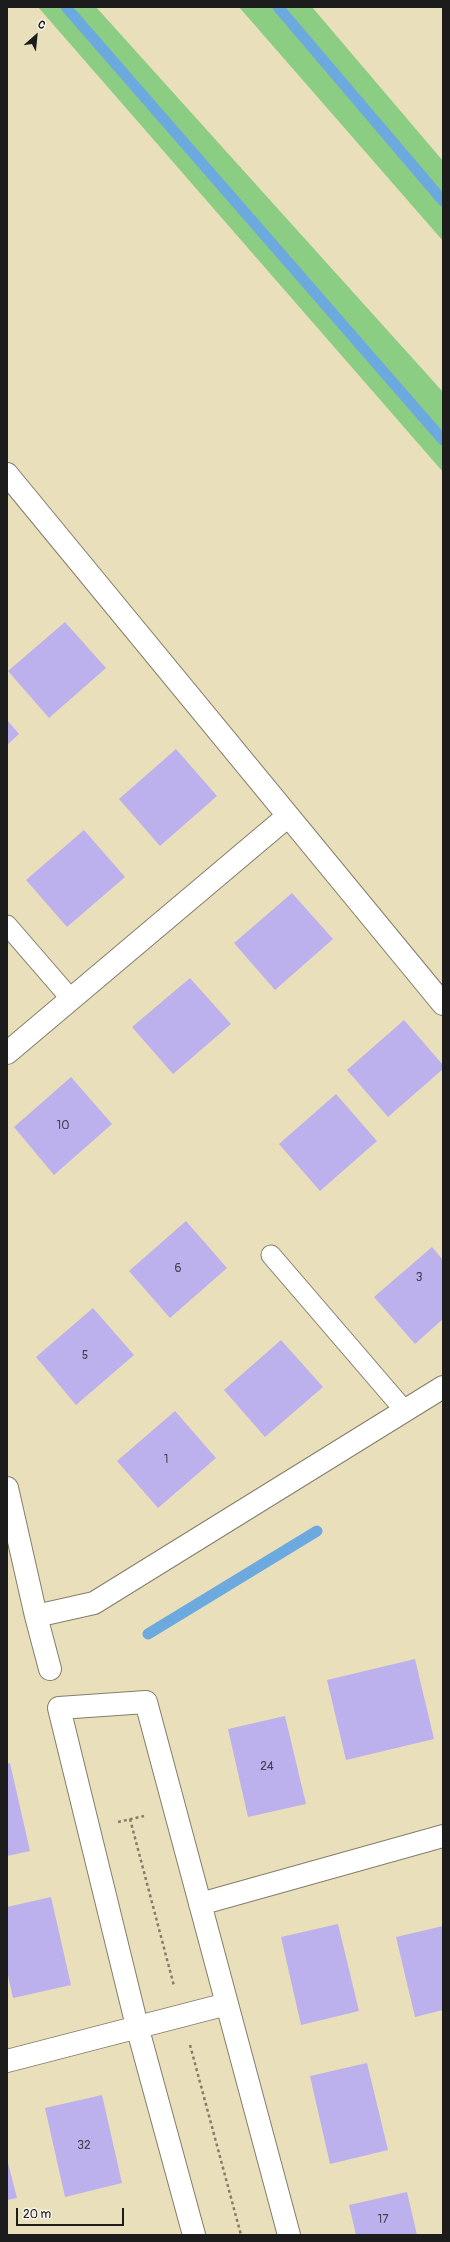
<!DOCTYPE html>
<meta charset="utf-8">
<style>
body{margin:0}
#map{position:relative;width:450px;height:2242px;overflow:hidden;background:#eadfbb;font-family:Pangolin,sans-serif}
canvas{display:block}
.frame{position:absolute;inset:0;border:8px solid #1c1c1c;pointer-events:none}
.north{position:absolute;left:16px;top:16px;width:40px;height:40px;-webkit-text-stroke:3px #f7f3e8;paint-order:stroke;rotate:27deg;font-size:11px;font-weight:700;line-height:16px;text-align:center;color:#1c1c1c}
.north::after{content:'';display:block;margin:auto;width:14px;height:18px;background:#1c1c1c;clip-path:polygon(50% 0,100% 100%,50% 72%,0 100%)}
.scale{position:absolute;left:16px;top:2208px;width:108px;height:18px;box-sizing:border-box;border:2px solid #1c1c1c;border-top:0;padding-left:5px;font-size:12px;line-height:14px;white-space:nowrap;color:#1c1c1c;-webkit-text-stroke:3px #f7f3e8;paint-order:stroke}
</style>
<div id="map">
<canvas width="450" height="2242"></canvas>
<div class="frame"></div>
<div class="north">С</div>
<div class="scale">20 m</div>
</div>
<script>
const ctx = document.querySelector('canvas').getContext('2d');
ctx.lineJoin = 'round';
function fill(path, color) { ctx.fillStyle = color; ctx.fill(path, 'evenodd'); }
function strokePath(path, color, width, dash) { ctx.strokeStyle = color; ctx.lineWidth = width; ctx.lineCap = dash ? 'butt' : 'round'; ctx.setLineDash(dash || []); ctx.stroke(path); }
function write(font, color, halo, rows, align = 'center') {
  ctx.font = font + ' Pangolin,sans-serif'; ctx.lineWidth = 3; ctx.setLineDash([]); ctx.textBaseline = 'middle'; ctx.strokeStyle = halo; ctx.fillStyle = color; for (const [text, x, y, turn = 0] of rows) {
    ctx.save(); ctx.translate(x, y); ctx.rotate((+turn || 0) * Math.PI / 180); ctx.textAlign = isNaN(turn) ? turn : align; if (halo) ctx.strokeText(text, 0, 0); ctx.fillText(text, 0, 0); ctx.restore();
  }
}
fill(new Path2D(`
 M 38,7 L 96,7 L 443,392 L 443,472 Z
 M 239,7 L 312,7 L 443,161 L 443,241 Z`), '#8ccd84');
strokePath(new Path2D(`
 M 66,7 L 443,440
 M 278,7 L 443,201
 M 148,1634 L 317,1531`), '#6ca9de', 11);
fill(new Path2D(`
 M 65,622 L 106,668 L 49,718 L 8,671 Z
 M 7,720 L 19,734 L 7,745 Z
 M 176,749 L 217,796 L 160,846 L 119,799 Z
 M 84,830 L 125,877 L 67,927 L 26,880 Z
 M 292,893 L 333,939 L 275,990 L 234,943 Z
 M 190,978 L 231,1024 L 173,1074 L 132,1027 Z
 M 404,1020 L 443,1065 L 443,1069 L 388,1117 L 347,1070 Z
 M 71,1077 L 112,1124 L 54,1175 L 14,1127 Z
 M 336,1094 L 377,1141 L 320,1191 L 279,1144 Z
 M 186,1221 L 227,1268 L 170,1318 L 129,1271 Z
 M 432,1247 L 443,1260 L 443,1319 L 415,1344 L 374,1297 Z
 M 93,1308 L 134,1355 L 76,1405 L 36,1357 Z
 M 281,1340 L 323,1387 L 265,1437 L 224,1390 Z
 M 175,1411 L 216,1458 L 158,1508 L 117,1461 Z
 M 415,1659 L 434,1739 L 346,1760 L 327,1680 Z
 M 285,1716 L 306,1804 L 248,1817 L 228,1729 Z
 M 10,1763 L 30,1851 L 7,1856 L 7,1764 Z
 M 51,1897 L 71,1985 L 13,1998 L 7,1971 L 7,1907 Z
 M 338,1924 L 359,2011 L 301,2025 L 281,1937 Z
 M 443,1926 L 443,2010 L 415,2017 L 396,1937 Z
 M 367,2063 L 388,2150 L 330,2164 L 310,2076 Z
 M 102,2095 L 122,2183 L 65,2197 L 45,2108 Z
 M 7,2159 L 17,2198 L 7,2200 Z
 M 407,2192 L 417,2235 L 356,2235 L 349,2205 Z`), '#bcb1ec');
const service = new Path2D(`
 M 7,925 L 71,999
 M 271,1255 L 405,1411`);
const minor = new Path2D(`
 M 7,474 L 443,1004
 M 7,1053 L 288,816
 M 7,1488 L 36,1616 L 50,1669
 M 36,1616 L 94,1603 L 443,1387
 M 200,1904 L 443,1836
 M 7,2061 L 227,2004
 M 194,2235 L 137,2026 L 59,1708 L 146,1702 L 289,2235`);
strokePath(service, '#837e6c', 21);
strokePath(minor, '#837e6c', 24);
strokePath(new Path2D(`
 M 130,1819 L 174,1986
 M 118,1822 L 144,1816
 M 190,2045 L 241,2235`), '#837e6c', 2.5, [3, 3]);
strokePath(service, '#fff', 19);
strokePath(minor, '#fff', 22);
write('12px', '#444150', null, [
 ["10",63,1126],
 ["6",178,1269],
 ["3",419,1278],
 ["5",85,1356],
 ["1",166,1460],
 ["24",267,1767],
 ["32",84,2146],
 ["17",383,2220]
]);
</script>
